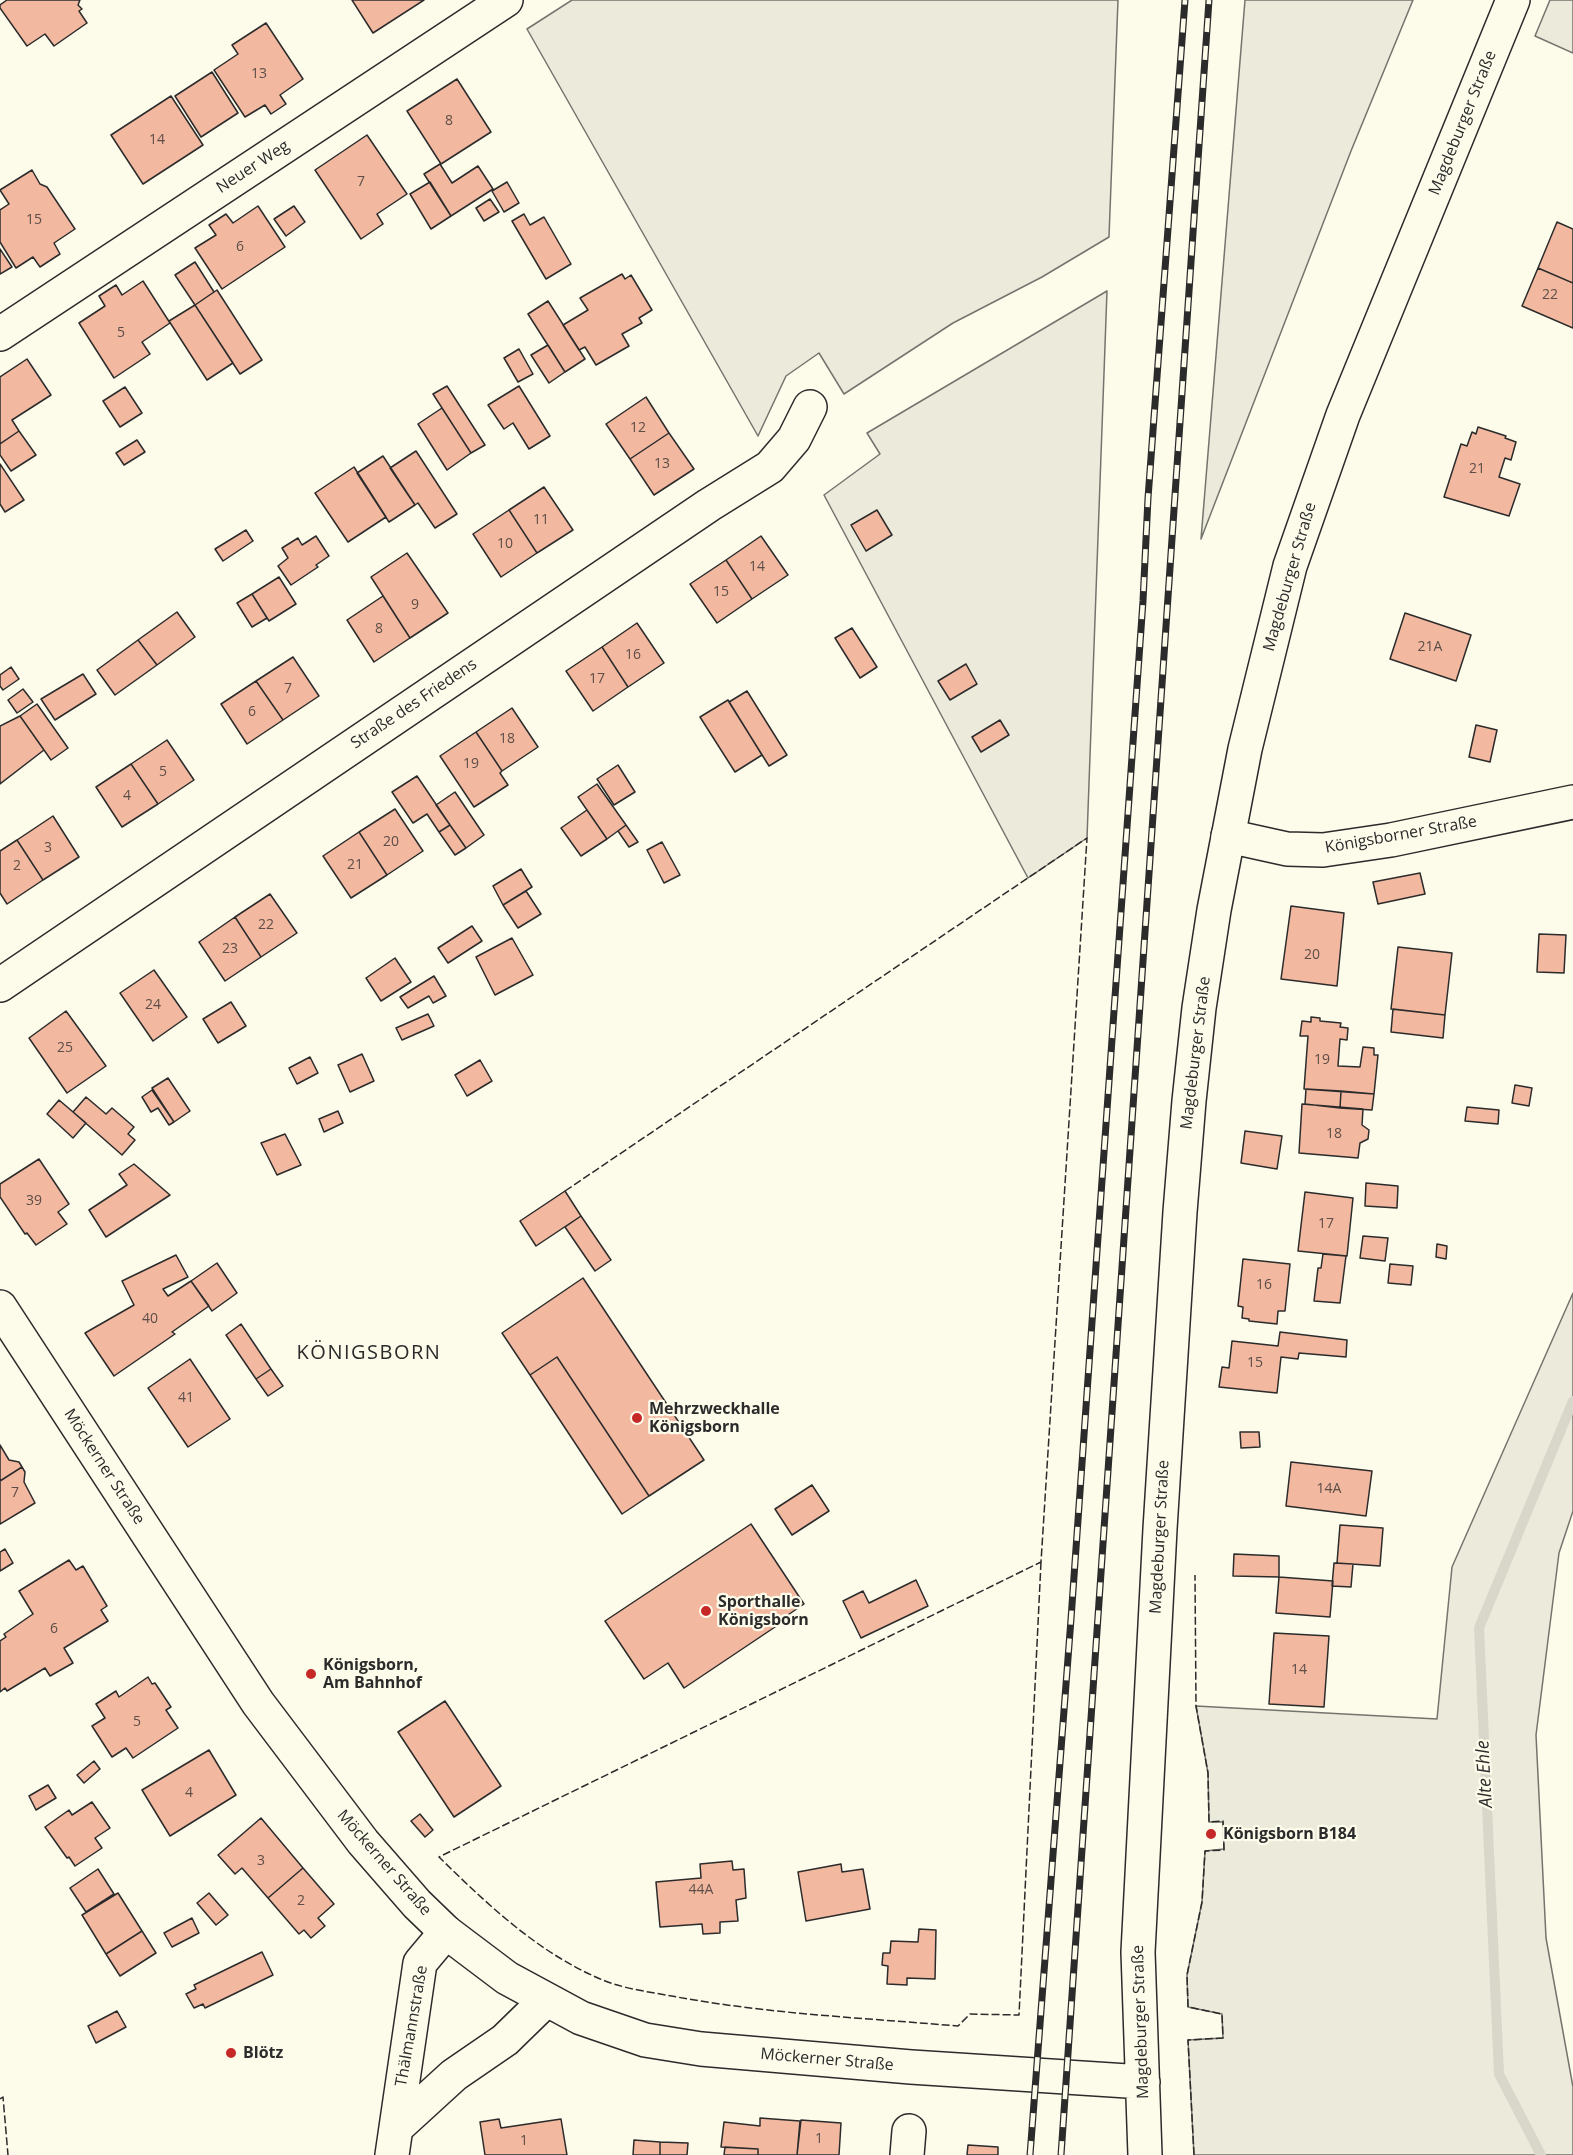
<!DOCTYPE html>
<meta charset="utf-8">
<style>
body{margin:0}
canvas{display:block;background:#fdfbea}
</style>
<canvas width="1573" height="2155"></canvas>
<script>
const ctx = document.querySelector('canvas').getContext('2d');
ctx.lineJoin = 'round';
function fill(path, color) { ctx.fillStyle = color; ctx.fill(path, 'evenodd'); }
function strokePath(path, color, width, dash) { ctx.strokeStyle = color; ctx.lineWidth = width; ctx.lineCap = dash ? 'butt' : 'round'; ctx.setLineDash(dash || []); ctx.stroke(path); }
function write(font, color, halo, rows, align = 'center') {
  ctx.font = font + ' "Open Sans",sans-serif'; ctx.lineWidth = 4.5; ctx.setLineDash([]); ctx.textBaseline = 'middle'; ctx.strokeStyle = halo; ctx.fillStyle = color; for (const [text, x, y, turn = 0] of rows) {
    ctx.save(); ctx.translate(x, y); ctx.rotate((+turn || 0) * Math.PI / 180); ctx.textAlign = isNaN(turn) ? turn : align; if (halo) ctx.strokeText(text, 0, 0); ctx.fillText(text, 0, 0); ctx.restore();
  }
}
const green = new Path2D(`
 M 572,0 L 1118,0 L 1109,237 L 1042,277 L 953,323 L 844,394 L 819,353 L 786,376 L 758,436 L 527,29 Z
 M 1245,0 L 1413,0 L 1351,151 L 1201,539 Z
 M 1550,0 L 1573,0 L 1573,53 L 1535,36 Z
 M 1107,291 L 1087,838 L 1028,878 L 824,495 L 880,454 L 867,433 Z
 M 1573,1293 L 1573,1511 L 1559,1553 L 1536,1735 L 1546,1938 L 1573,2087 L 1573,2155 L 1194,2155 L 1188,2040 L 1223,2038 L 1222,2014 L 1188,2007 L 1187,1975 L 1202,1902 L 1205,1851 L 1224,1849 L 1223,1822 L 1209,1822 L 1208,1773 L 1196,1706 L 1437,1719 L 1452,1567 Z`);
fill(green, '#ecebdb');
strokePath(green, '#74746e', 1.5);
strokePath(new Path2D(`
 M 1541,2155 L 1499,2074 L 1479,1628 L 1573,1401`), '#d8d7c9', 10);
const building = new Path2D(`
 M 7,0 L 80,0 L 78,5 L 82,9 L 79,11 L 87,23 L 54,46 L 45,34 L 27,46 L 0,8 L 0,5 Z
 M 352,0 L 424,0 L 373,33 Z
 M 266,23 L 303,79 L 280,95 L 286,104 L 271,114 L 265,105 L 245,117 L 214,70 L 238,54 L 232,45 Z
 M 212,72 L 238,113 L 201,137 L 175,96 Z
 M 457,79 L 491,132 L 441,164 L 407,111 Z
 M 171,96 L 203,145 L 143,184 L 111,135 Z
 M 367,135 L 407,194 L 377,214 L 383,224 L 361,239 L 315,170 Z
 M 440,164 L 452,183 L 478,166 L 493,189 L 451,216 L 424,174 Z
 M 32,170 L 40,184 L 47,187 L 75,229 L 54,243 L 60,254 L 40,267 L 33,257 L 16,268 L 0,242 L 0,210 L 9,204 L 0,190 Z
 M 430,182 L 451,216 L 431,229 L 410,194 Z
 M 507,182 L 519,203 L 504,212 L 492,191 Z
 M 490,199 L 499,212 L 484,221 L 476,208 Z
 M 258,206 L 285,247 L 222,289 L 195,248 L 216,235 L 209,225 L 226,214 L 233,223 Z
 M 294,206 L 305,222 L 286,236 L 274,219 Z
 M 524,214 L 530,225 L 544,217 L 571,264 L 546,279 L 512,221 Z
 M 1557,222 L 1573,229 L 1573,283 L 1538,268 Z
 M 0,249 L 12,267 L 0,274 Z
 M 195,262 L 214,292 L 195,305 L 175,275 Z
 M 1538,268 L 1573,283 L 1573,328 L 1522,306 Z
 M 622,274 L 625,279 L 631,275 L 652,310 L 639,318 L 642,323 L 622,334 L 629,346 L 596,365 L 585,347 L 579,350 L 563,325 L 588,310 L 580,298 Z
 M 143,281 L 170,323 L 142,342 L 150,354 L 114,378 L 79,323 L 105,306 L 99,296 L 116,285 L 122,295 Z
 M 217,290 L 262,360 L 240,374 L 195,305 Z
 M 548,301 L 585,359 L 565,372 L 528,314 Z
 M 195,305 L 233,363 L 207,380 L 169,321 Z
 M 548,345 L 565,372 L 549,383 L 531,355 Z
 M 519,349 L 533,374 L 518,382 L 504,358 Z
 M 27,359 L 51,395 L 12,420 L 19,431 L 0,444 L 0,377 Z
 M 447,386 L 485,445 L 471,453 L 433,394 Z
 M 519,386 L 550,436 L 529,449 L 513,423 L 504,429 L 488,405 Z
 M 125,387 L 142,413 L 120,427 L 103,401 Z
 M 646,397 L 669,433 L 630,459 L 606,424 Z
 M 442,408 L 471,453 L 447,470 L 418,424 Z
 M 1478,427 L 1506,436 L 1505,438 L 1516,442 L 1511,460 L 1505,458 L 1499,477 L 1520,484 L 1509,516 L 1444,497 L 1461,444 L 1467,446 L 1472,432 L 1476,434 Z
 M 19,431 L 36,455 L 11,471 L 0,455 L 0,444 Z
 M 669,433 L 694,469 L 654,495 L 630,459 Z
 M 137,440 L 145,452 L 124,465 L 116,453 Z
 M 416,451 L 457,514 L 435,528 L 418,503 L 415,505 L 390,468 Z
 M 383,456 L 415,505 L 389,522 L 357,473 Z
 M 0,464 L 24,500 L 5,512 L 0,504 Z
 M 354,467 L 386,517 L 348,542 L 315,493 Z
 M 544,487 L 573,530 L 537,553 L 509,510 Z
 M 509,510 L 537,553 L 501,577 L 473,534 Z
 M 877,510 L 892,535 L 866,551 L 851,525 Z
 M 246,530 L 253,541 L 223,561 L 215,549 Z
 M 316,536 L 329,556 L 316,565 L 318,567 L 291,585 L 278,566 L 288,558 L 282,548 L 298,538 L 302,545 Z
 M 761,536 L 788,575 L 752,599 L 726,560 Z
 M 407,553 L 448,613 L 410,638 L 371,577 Z
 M 726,560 L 752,599 L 717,623 L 690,584 Z
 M 279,577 L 296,604 L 269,621 L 252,594 Z
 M 252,594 L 267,618 L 252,627 L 237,603 Z
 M 383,596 L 410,638 L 374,662 L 347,620 Z
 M 177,612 L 195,637 L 157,665 L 138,640 Z
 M 1405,613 L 1471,635 L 1456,681 L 1390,659 Z
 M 637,623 L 664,663 L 628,687 L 602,647 Z
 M 852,628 L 877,667 L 860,678 L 835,638 Z
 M 138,640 L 157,665 L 115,695 L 97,670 Z
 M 602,647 L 628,687 L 593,711 L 566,671 Z
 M 293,657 L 319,696 L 283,720 L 256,681 Z
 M 966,664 L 977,684 L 950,700 L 938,681 Z
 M 11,667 L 19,679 L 3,690 L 0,686 L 0,675 Z
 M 83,674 L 96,694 L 55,720 L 41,699 Z
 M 256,681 L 283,720 L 247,744 L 221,704 Z
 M 23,689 L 33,702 L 17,713 L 8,700 Z
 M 747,691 L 787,755 L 769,766 L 729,702 Z
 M 728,700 L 762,755 L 735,772 L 700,717 Z
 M 37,704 L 68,748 L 51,760 L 20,716 Z
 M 512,708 L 538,747 L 502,771 L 476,732 Z
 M 20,716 L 44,750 L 0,784 L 0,726 Z
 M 1000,720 L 1009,735 L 981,752 L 972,737 Z
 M 1476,725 L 1497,730 L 1490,762 L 1469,757 Z
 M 476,732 L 502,771 L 500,773 L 508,785 L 474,807 L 440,756 Z
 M 167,740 L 194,780 L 158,804 L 131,764 Z
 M 131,764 L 158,804 L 122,827 L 96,787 Z
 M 618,765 L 635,792 L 614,805 L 597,779 Z
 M 417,776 L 450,825 L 439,832 L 427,814 L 413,823 L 392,792 Z
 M 597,784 L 626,825 L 607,839 L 578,797 Z
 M 455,792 L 484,835 L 466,848 L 436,805 Z
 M 395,809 L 423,851 L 387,875 L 359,832 Z
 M 587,810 L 607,839 L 581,856 L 561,828 Z
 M 53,816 L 79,857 L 43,880 L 17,840 Z
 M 450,825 L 466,848 L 455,855 L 439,832 Z
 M 626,825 L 638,842 L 629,847 L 618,831 Z
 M 359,832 L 387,875 L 351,898 L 323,856 Z
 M 17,840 L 43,880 L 7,904 L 0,893 L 0,851 Z
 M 662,842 L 680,875 L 664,883 L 647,850 Z
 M 521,869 L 532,887 L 503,905 L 493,886 Z
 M 1420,873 L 1425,894 L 1378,904 L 1373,882 Z
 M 526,891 L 541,914 L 518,928 L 503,905 Z
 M 270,894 L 297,933 L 261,957 L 235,917 Z
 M 1291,906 L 1344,913 L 1337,986 L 1281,979 Z
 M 235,917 L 261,957 L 225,981 L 199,942 Z
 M 472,926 L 482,941 L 448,963 L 438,948 Z
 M 1539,934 L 1566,935 L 1564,973 L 1537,972 Z
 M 512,938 L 533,975 L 495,995 L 476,957 Z
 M 1398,947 L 1452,953 L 1445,1015 L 1391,1009 Z
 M 395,958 L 411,982 L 381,1001 L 366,978 Z
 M 154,970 L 187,1017 L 153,1041 L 120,993 Z
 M 434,976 L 446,996 L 433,1003 L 429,996 L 408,1008 L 400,997 Z
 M 231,1002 L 246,1026 L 218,1043 L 203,1019 Z
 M 1393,1009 L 1445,1015 L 1443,1038 L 1391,1032 Z
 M 66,1011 L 106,1066 L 67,1093 L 29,1038 Z
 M 428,1014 L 434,1026 L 402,1040 L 396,1028 Z
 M 1311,1017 L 1320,1018 L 1320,1021 L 1341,1023 L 1340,1027 L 1348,1028 L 1347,1040 L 1340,1039 L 1338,1066 L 1360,1067 L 1363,1047 L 1374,1048 L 1374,1055 L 1378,1055 L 1374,1094 L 1304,1089 L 1308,1036 L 1300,1036 L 1302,1021 L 1311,1022 Z
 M 362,1054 L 374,1081 L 350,1092 L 338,1065 Z
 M 310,1057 L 318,1073 L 297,1084 L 289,1068 Z
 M 480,1060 L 492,1081 L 467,1096 L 455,1075 Z
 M 168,1078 L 190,1111 L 174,1122 L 152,1088 Z
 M 1515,1085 L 1532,1088 L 1529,1106 L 1512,1103 Z
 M 1306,1089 L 1341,1091 L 1340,1108 L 1305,1104 Z
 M 152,1090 L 174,1122 L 169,1125 L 158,1108 L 151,1112 L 142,1097 Z
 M 1341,1091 L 1374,1094 L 1372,1110 L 1340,1108 Z
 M 86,1097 L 106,1114 L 112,1108 L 134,1127 L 128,1134 L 135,1140 L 122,1155 L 73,1112 Z
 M 59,1100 L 86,1123 L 73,1138 L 47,1114 Z
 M 1302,1104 L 1363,1109 L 1362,1125 L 1369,1130 L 1368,1139 L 1360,1143 L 1358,1158 L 1299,1153 Z
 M 1467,1107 L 1499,1110 L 1498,1124 L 1465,1121 Z
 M 338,1111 L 343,1123 L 324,1132 L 319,1119 Z
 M 1245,1131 L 1282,1136 L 1277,1169 L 1241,1163 Z
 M 285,1134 L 301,1165 L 277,1175 L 261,1143 Z
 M 39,1159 L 69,1204 L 58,1212 L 67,1224 L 36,1245 L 27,1233 L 25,1234 L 0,1197 L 0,1184 Z
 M 134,1164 L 170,1195 L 106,1237 L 89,1210 L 127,1185 L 119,1174 Z
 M 1366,1183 L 1398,1186 L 1397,1208 L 1365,1206 Z
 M 565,1191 L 581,1216 L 536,1246 L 520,1221 Z
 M 1305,1192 L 1353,1198 L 1347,1256 L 1298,1251 Z
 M 581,1216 L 611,1260 L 595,1271 L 565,1227 Z
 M 1363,1236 L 1388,1238 L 1385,1261 L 1360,1258 Z
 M 1437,1244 L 1447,1246 L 1446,1259 L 1436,1257 Z
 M 1323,1254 L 1346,1256 L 1340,1303 L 1314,1301 L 1318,1268 L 1321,1268 Z
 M 176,1255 L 188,1277 L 163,1289 L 168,1296 L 191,1281 L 209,1306 L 172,1332 L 175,1334 L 114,1376 L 85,1333 L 134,1305 L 122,1281 Z
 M 1243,1259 L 1290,1264 L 1285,1311 L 1278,1311 L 1277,1324 L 1249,1321 L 1249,1319 L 1242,1318 L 1243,1307 L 1238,1306 Z
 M 217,1263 L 237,1293 L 212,1311 L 191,1281 Z
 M 1390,1264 L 1413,1266 L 1411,1285 L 1388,1283 Z
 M 583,1278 L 704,1460 L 649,1496 L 557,1357 L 530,1375 L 502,1333 Z
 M 241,1324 L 271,1369 L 256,1379 L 226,1335 Z
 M 1280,1332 L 1347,1340 L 1346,1357 L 1299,1353 L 1298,1359 L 1281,1357 L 1277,1393 L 1219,1387 L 1222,1367 L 1229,1368 L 1232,1341 L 1278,1346 Z
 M 557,1357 L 649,1496 L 622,1514 L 530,1375 Z
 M 190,1359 L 230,1419 L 188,1447 L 148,1388 Z
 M 271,1369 L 283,1386 L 268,1396 L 256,1379 Z
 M 1240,1432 L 1259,1432 L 1260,1447 L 1241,1448 Z
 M 0,1445 L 9,1460 L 19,1462 L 22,1467 L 0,1481 Z
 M 1291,1462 L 1372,1471 L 1366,1516 L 1286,1506 Z
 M 22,1467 L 25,1472 L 24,1482 L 35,1503 L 0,1524 L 0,1481 Z
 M 812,1485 L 829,1511 L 792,1535 L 775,1509 Z
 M 751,1524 L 804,1604 L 782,1619 L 784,1621 L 684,1688 L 668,1663 L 644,1679 L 605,1621 Z
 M 1340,1525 L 1383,1528 L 1380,1566 L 1337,1563 Z
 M 5,1549 L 13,1563 L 0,1571 L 0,1552 Z
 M 1234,1554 L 1279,1556 L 1279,1577 L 1233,1576 Z
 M 69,1560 L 76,1570 L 83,1566 L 107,1606 L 101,1610 L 108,1621 L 64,1648 L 73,1663 L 50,1676 L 45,1668 L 7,1691 L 5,1688 L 0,1692 L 0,1641 L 6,1637 L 4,1634 L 33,1614 L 19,1591 Z
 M 1334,1563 L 1353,1564 L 1351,1587 L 1332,1586 Z
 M 1279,1577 L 1333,1581 L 1330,1617 L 1276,1613 Z
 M 916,1580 L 928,1606 L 861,1638 L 843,1601 L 863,1591 L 869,1603 Z
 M 1274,1633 L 1329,1636 L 1324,1707 L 1269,1704 Z
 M 148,1677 L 152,1684 L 155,1683 L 171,1707 L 166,1710 L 178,1728 L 133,1758 L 126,1748 L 112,1757 L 92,1726 L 105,1718 L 96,1704 L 116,1691 L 119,1697 Z
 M 445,1701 L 501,1786 L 454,1817 L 398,1732 Z
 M 209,1750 L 236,1795 L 170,1836 L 142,1790 Z
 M 94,1761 L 100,1769 L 84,1783 L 77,1775 Z
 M 48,1785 L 56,1798 L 36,1810 L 29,1796 Z
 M 92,1802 L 110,1828 L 95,1838 L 102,1848 L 75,1866 L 69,1857 L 67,1858 L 45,1827 L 69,1810 L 72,1815 Z
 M 420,1814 L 433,1830 L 425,1837 L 411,1821 Z
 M 261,1818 L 303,1868 L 268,1898 L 242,1868 L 235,1874 L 218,1855 Z
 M 732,1861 L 733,1870 L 744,1869 L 746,1898 L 736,1900 L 738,1921 L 720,1922 L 720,1933 L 703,1934 L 702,1924 L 660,1927 L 656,1882 L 701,1878 L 700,1864 Z
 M 841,1864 L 842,1872 L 863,1869 L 870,1909 L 806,1921 L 798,1872 Z
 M 303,1868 L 334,1904 L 318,1918 L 325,1926 L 311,1938 L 304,1930 L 299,1934 L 268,1898 Z
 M 98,1869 L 114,1894 L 86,1912 L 70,1888 Z
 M 118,1893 L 142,1931 L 106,1954 L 82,1915 Z
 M 209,1893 L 228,1915 L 216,1925 L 197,1903 Z
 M 192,1918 L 199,1933 L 172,1947 L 164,1933 Z
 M 919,1929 L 936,1930 L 935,1979 L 907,1978 L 907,1985 L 887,1984 L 888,1966 L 882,1965 L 883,1953 L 890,1953 L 891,1941 L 918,1942 Z
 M 142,1931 L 156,1953 L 120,1976 L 106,1954 Z
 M 262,1952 L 273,1975 L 205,2008 L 203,2004 L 194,2008 L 186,1994 L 196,1989 L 194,1985 Z
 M 117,2011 L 126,2027 L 96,2043 L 88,2026 Z
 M 760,2118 L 800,2121 L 797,2155 L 758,2155 L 758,2149 L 721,2147 L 724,2122 L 760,2126 Z
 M 499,2119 L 501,2128 L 561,2119 L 567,2155 L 485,2155 L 480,2122 Z
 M 801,2120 L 841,2123 L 839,2155 L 797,2155 Z
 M 634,2140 L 660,2142 L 660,2155 L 633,2155 Z
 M 660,2142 L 688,2143 L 687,2155 L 660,2155 Z
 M 968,2145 L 998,2147 L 998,2155 L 967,2155 Z
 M 725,2147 L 758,2149 L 758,2155 L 724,2155 Z`);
fill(building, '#f2b8a0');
strokePath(building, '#2b2b2b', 1.5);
const minor = new Path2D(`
 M 0,334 L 506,0
 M 0,985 L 709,505 L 770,467 L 794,439 L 810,407
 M 396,2128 L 454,2075 L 505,2040 L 546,2000
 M 392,2155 L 420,1963 L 446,1932
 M 907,2155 L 909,2131`);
const tertiary = new Path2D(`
 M 1228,836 L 1287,849 L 1323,850 L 1391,840 L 1573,802`);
const primary = new Path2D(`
 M 0,1307 L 258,1703 L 363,1842 L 417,1904 L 446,1932 L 507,1978 L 581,2018 L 645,2040 L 701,2049 L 911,2067 L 1143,2082
 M 1145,2155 L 1138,1952 L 1160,1529 L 1180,1212 L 1189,1101 L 1199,1008 L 1214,910 L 1245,749 L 1290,566 L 1343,415 L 1513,0`);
strokePath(minor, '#2b2b2b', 36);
strokePath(tertiary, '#2b2b2b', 36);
strokePath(primary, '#2b2b2b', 36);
strokePath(minor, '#fdfbea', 33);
strokePath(tertiary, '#fdfbea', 33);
strokePath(primary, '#fdfbea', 33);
const rail = new Path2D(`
 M 1030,2155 L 1071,1619 L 1143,601 L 1148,498 L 1185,0
 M 1061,2155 L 1209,0`);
strokePath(rail, '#2b2b2b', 7);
strokePath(rail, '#fdfbea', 4.5, [14]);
strokePath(new Path2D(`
 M 565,1191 L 1087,838 L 1041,1562
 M 1041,1562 L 1019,2015 L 970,2014 L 958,2026 C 865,2018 770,2014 677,1997 C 651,1992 622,1989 598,1978 C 536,1951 486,1903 439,1857 Z
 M 0,2099 L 3,2097 L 8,2155
 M 1194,2155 L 1188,2040 L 1223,2038 L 1222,2014 L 1188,2007 L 1187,1975 L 1202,1902 L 1205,1851 L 1224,1850 L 1223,1821 L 1209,1822 L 1208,1773 L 1196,1706 L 1195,1575`), '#2b2b2b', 1.5, [8, 3]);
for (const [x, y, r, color] of [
 [637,1418,6,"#c62828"],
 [706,1611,6,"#c62828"],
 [311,1674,6,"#c62828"],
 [1211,1834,6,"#c62828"],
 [231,2053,6,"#c62828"]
]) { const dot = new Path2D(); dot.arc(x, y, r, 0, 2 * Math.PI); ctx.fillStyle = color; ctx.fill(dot); strokePath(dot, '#fdfbea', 2); }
write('14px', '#5d4e48', null, [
 ["13",259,74],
 ["8",449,121],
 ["14",157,140],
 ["7",361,182],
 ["15",34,220],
 ["6",240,247],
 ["22",1550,295],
 ["5",121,333],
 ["12",638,428],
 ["13",662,464],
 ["21",1477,469],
 ["11",541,520],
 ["10",505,544],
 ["14",757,567],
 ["15",721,592],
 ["9",415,605],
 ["8",379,629],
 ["21A",1430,647],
 ["16",633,655],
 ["17",597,679],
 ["7",288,689],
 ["6",252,712],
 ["18",507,739],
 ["19",471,764],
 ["5",163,772],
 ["4",127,796],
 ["20",391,842],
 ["3",48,848],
 ["21",355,865],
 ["2",17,866],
 ["22",266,925],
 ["23",230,949],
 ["20",1312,955],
 ["24",153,1005],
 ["25",65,1048],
 ["19",1322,1060],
 ["18",1334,1134],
 ["39",34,1201],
 ["17",1326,1224],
 ["16",1264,1285],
 ["40",150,1319],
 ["15",1255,1363],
 ["41",186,1398],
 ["14A",1329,1489],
 ["7",15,1493],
 ["6",54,1629],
 ["14",1299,1670],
 ["5",137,1722],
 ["4",189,1793],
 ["3",261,1861],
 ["44A",701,1890],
 ["2",301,1901],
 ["1",819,2139],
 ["1",524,2141]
]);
write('16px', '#2b2b2b', '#fdfbea', [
 ["Magdeburger Straße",1463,123,-68],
 ["Neuer Weg",253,167,-33],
 ["Magdeburger Straße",1290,577,-74],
 ["Straße des Friedens",414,704,-34],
 ["Königsborner Straße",1401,835,-10],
 ["Magdeburger Straße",1196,1053,-83],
 ["Möckerner Straße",104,1467,57],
 ["Magdeburger Straße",1160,1537,-87],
 ["Möckerner Straße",384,1863,49],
 ["Magdeburger Straße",1141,2022,-92],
 ["Thälmannstraße",412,2026,-80],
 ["Möckerner Straße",827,2060,5]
]);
write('bold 16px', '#2b2b2b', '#fdfbea', [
 ["Mehrzweckhalle",649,1409],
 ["Königsborn",649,1427],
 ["Sporthalle",718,1602],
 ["Königsborn",718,1620],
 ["Königsborn,",323,1665],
 ["Am Bahnhof",323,1683],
 ["Königsborn B184",1223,1834],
 ["Blötz",243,2053]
], 'left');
write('italic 18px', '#2b2b2b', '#fdfbea', [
 ["Alte Ehle",1485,1774,-93]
]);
ctx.letterSpacing = '1.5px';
write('20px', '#2b2b2b', '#fdfbea', [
 ["KÖNIGSBORN",369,1353]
]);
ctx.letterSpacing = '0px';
</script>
